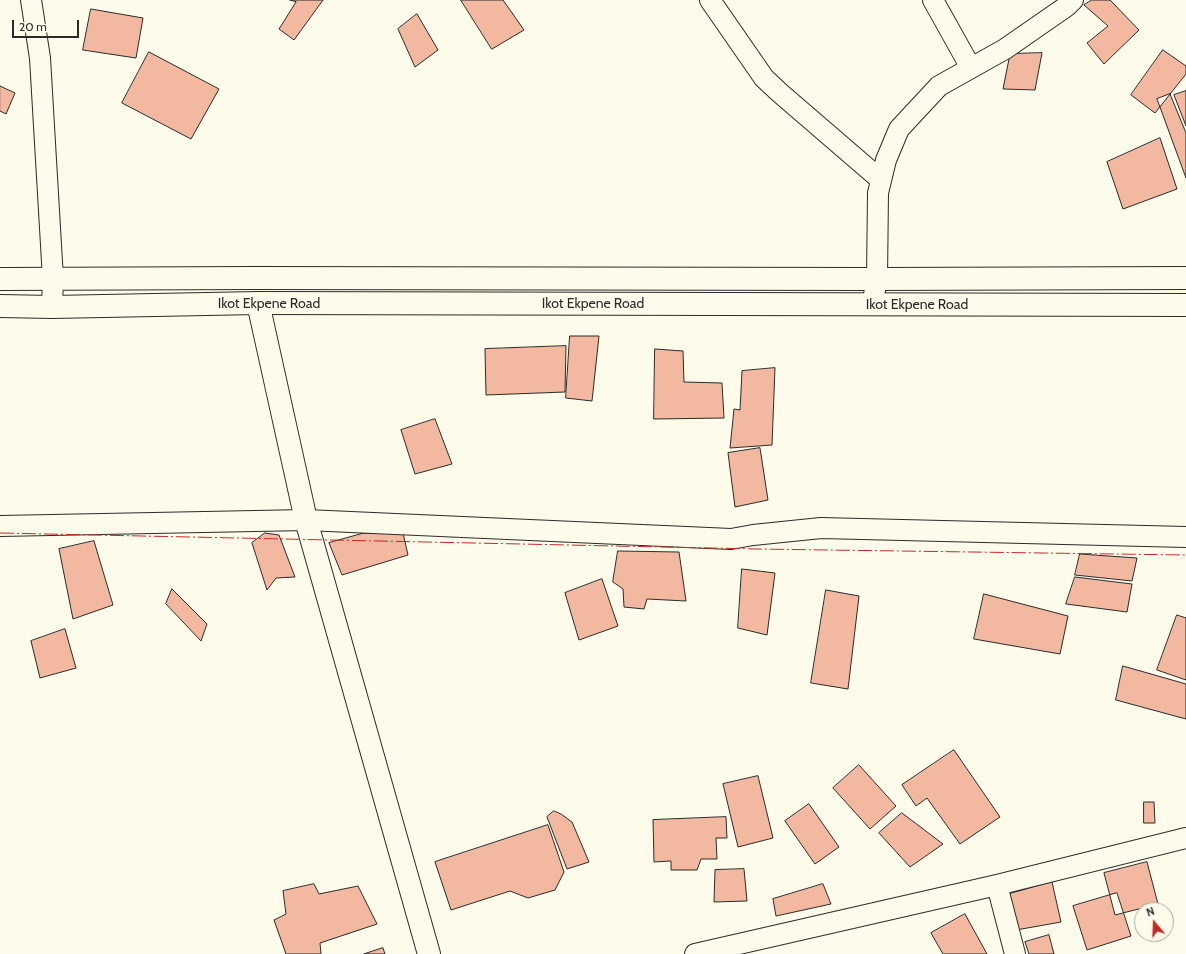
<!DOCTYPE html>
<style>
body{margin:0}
#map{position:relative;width:1186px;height:954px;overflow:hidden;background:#fdfbea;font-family:Cabin,sans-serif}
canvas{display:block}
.north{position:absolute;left:1134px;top:902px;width:40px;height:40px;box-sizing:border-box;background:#fdfbea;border:1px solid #a9a89e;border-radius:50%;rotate:341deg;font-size:11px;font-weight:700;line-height:16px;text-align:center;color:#2b2b2b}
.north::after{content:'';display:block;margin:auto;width:14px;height:18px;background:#c62828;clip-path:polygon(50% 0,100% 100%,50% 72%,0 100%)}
.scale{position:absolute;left:12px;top:20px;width:67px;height:18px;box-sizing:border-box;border:2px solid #2b2b2b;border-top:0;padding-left:5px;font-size:12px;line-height:14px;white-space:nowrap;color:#2b2b2b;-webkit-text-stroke:3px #fdfbea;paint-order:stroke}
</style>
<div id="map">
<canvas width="1186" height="954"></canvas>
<div class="north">N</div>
<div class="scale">20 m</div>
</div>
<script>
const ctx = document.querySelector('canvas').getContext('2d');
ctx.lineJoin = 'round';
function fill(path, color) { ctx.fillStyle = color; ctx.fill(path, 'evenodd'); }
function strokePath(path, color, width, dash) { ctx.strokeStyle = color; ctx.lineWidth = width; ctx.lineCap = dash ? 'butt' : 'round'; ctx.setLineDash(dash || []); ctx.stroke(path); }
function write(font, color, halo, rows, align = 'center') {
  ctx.font = font + ' Cabin,sans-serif'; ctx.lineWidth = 3; ctx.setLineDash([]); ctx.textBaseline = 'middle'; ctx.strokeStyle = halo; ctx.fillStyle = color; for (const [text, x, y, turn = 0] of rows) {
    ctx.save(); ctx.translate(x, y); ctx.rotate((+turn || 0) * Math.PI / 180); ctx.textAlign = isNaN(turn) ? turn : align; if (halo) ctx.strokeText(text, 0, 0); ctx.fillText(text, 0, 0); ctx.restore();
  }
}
const building = new Path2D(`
 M 290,0 L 323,0 L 294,40 L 279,29 L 296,2 Z
 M 461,0 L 503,0 L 524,30 L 492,49 Z
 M 1092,0 L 1110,0 L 1139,30 L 1104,64 L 1087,43 L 1108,26 L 1084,5 Z
 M 91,9 L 143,18 L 136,58 L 83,50 Z
 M 417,14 L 438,50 L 415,67 L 398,29 Z
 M 1163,50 L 1186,66 L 1186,74 L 1155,113 L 1131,95 Z
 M 149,52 L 219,89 L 191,139 L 122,103 Z
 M 1042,53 L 1035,90 L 1003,89 L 1010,54 Z
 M 0,86 L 15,93 L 6,114 L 0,111 Z
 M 1186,91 L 1186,126 L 1174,95 Z
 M 1170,94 L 1186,133 L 1186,178 L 1157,99 Z
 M 1160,138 L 1177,189 L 1123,209 L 1107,162 Z
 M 570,336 L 599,336 L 592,401 L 566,398 Z
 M 566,346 L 565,392 L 486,395 L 485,349 Z
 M 655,349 L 683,351 L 684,382 L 722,383 L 724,418 L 654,419 Z
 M 775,368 L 772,445 L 730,448 L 734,409 L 740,410 L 742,371 Z
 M 435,419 L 452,464 L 415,474 L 401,430 Z
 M 760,448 L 768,500 L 735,507 L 728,453 Z
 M 265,533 L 279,535 L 295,577 L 276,578 L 267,590 L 252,543 Z
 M 364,533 L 403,533 L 408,555 L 342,575 L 329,543 Z
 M 94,541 L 113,605 L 73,619 L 59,549 Z
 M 618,551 L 679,552 L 686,601 L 647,599 L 644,609 L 624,607 L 623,589 L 613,582 Z
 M 1080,554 L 1137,558 L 1132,581 L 1075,575 Z
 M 742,569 L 775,573 L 767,635 L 738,628 Z
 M 1075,577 L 1132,584 L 1127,612 L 1066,604 Z
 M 602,579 L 618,626 L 579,640 L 565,593 Z
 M 172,589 L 207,624 L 201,641 L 166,604 Z
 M 826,590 L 859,596 L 848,689 L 811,683 Z
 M 984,594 L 1068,616 L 1060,654 L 974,639 Z
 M 1177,615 L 1186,618 L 1186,680 L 1157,670 Z
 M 65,629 L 76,668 L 40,678 L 31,641 Z
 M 1123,666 L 1186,684 L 1186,719 L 1116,700 Z
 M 954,750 L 1000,817 L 960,844 L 927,798 L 916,806 L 902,785 Z
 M 859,765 L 896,806 L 870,829 L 833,788 Z
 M 758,776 L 773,838 L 738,847 L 723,784 Z
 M 1144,802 L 1154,802 L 1155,823 L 1144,823 Z
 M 809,804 L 839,847 L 815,864 L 785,821 Z
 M 554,811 L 561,814 L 572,822 L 589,862 L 567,869 L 547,817 Z
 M 902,813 L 943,844 L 910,867 L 879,833 Z
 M 726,817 L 727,838 L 716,838 L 717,859 L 701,859 L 697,870 L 671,870 L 671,861 L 654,862 L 653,820 Z
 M 548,825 L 564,872 L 555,890 L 528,898 L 510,891 L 451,910 L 435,862 Z
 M 1147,862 L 1158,904 L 1115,915 L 1104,873 Z
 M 744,869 L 747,901 L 714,902 L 715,870 Z
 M 1052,882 L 1061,922 L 1016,930 L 1006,895 Z
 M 314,884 L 319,894 L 358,886 L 377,924 L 320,943 L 321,954 L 286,954 L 274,920 L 286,914 L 283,891 Z
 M 823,884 L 831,904 L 776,916 L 773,899 Z
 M 1117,893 L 1131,936 L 1087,950 L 1073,906 Z
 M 965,914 L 987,954 L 943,954 L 931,933 Z
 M 1049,935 L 1054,954 L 1029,954 L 1025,942 Z
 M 383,948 L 385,954 L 364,954 Z`);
fill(building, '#f2b8a0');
strokePath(building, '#2b2b2b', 1);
const street = new Path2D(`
 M 31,0 L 40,58 L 53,279 L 52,307
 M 710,0 L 764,78 L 780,93 L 881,180
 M 933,0 L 971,68
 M 872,305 L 877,279 L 878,193 L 886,160 L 899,129 L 939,86 L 1005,49 L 1067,6 L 1073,0
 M 0,526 L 306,520 L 731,539 L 753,535 L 821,528 L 1186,537
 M 997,885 L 1015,954
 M 695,954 L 997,885 L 1186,838`);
const secondary = new Path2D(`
 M 258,303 L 306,520 L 429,954`);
const highway = new Path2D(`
 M 0,279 L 253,278 L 877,279 L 1186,278
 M 0,306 L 52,307 L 258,303 L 1186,305`);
strokePath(street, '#2b2b2b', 22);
strokePath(secondary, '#2b2b2b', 24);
strokePath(highway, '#2b2b2b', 24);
strokePath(street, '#fdfbea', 20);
strokePath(secondary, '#fdfbea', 22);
strokePath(highway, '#fdfbea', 22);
strokePath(new Path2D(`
 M 0,533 L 757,549 L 1186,555`), '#c62828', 1, [14, 3, 2, 3]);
write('14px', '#2b2b2b', '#fdfbea', [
 ["Ikot Ekpene Road",269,304],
 ["Ikot Ekpene Road",593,304],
 ["Ikot Ekpene Road",917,305]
]);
</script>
